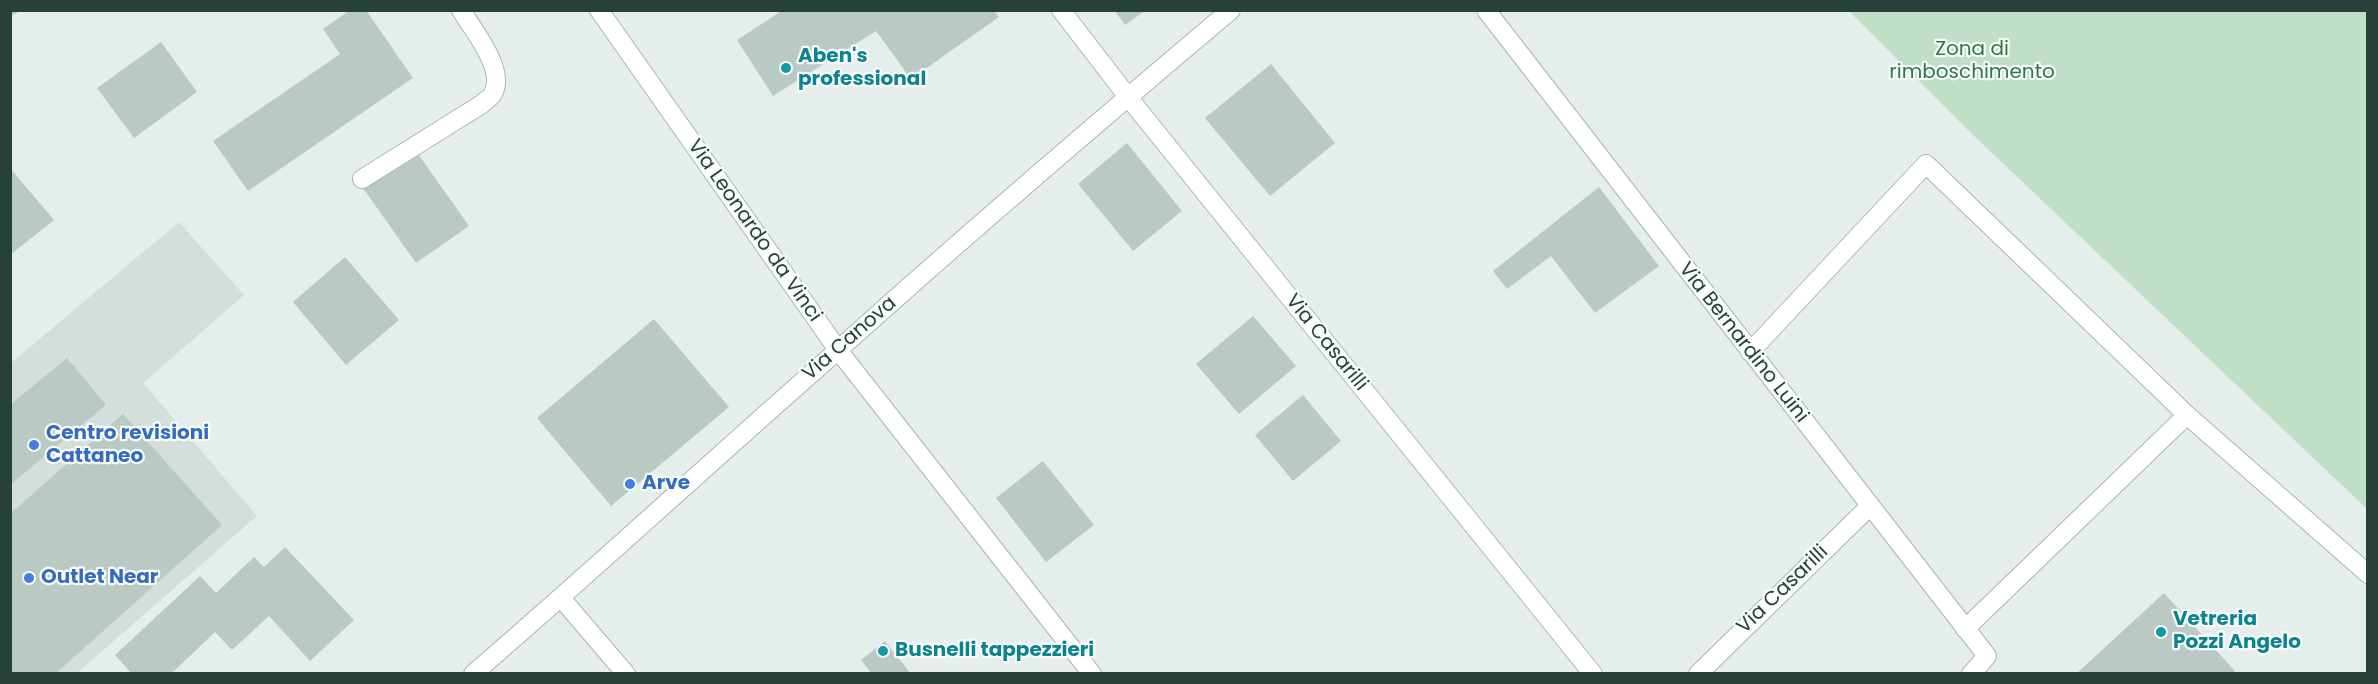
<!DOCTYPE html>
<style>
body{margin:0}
#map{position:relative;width:2378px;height:684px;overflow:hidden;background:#e6eeeb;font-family:Poppins,sans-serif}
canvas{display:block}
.frame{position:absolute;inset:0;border:12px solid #254139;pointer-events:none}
</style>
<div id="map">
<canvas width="2378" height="684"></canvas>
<div class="frame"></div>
</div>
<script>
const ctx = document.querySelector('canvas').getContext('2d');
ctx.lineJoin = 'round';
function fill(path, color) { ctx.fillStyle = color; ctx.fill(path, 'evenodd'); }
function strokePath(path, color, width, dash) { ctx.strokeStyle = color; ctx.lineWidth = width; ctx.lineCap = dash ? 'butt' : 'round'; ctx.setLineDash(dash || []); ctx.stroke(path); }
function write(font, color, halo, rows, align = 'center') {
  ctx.font = font + ' Poppins,sans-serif'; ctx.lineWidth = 4.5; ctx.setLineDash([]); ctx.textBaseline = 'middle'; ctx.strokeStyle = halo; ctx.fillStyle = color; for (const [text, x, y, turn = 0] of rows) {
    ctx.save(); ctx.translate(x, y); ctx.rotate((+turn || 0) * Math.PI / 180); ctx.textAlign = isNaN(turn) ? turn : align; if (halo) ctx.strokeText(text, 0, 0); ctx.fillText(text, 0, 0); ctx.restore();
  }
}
fill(new Path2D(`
 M 179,222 L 244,295 L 143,383 L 257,516 L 77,673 L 11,674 L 11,363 Z`), '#d4deda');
fill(new Path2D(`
 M 1849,11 L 2367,11 L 2367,509 L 1972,134 Z`), '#bfdfc8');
fill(new Path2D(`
 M 10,10 L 22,10 L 10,17 Z
 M 350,10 L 366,10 L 413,78 L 248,191 L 213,141 L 340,54 L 323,29 Z
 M 783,10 L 994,10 L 999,17 L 911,79 L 876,31 L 773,96 L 737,40 Z
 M 1114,10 L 1146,10 L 1125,25 Z
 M 161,42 L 197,92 L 134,138 L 97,88 Z
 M 1271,64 L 1335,143 L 1270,196 L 1205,118 Z
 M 1127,143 L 1182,211 L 1133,251 L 1078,184 Z
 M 416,151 L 469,226 L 416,263 L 363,188 Z
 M 10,168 L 54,220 L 10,255 Z
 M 1599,187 L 1659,266 L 1595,313 L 1551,256 L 1507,289 L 1493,271 Z
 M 345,257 L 399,320 L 346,365 L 293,302 Z
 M 1253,316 L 1296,366 L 1239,414 L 1196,364 Z
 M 654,319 L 729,407 L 611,506 L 537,418 Z
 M 67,358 L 106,405 L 10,485 L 10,405 Z
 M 1303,395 L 1341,441 L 1293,481 L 1255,435 Z
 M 123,414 L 222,525 L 55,674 L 10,674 L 10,514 Z
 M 1043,461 L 1094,525 L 1046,562 L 996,498 Z
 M 285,547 L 354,620 L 310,661 L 269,616 L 232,650 L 215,632 L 171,674 L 132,674 L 115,655 L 200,576 L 216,593 L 254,557 L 264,567 Z
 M 2164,593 L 2235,671 L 2233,674 L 2076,674 Z
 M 885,641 L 911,674 L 872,674 L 861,660 Z`), '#bbc9c4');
const street = new Path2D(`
 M 599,10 L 838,350 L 1092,674
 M 1061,10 L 1128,97 L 1593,674
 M 1486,10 L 1987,656 L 1971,674
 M 362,179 L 482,104 C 485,101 490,98 492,95 C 508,72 473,30 461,10
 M 1750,352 L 1926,164 L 2187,415 L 2368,574
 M 561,598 L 626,674
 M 1965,629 L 2187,415
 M 473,674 C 596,568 715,458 837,351 C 966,235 1098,122 1231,10
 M 1698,674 L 1869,507`);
strokePath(street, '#a8b7b2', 20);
strokePath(street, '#fff', 18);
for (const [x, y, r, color] of [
 [786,68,6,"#0f9aa8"],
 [34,445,6,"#3f7fe0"],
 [630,484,6,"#3f7fe0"],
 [29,578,6,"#3f7fe0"],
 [2161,632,6,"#0f9aa8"],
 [883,651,6,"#0f9aa8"]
]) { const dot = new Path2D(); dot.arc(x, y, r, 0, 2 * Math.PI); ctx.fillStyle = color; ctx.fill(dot); strokePath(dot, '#f7fbf9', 2); }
write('20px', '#2f774b', '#f7fbf9', [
 ["Zona di",1972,50],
 ["rimboschimento",1972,73]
]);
write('bold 20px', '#0d838f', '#f7fbf9', [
 ["Aben's",798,57],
 ["professional",798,80],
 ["Vetreria",2173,620],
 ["Pozzi Angelo",2173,643],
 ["Busnelli tappezzieri",895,651]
], 'left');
write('20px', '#254139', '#f7fbf9', [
 ["Via Leonardo da Vinci",754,231,55],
 ["Via Canova",850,339,-41],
 ["Via Casarilli",1326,343,51],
 ["Via Bernardino Luini",1743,343,52],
 ["Via Casarilli",1783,590,-44]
]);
write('bold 20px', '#366cbe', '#f7fbf9', [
 ["Centro revisioni",46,434],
 ["Cattaneo",46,457],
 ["Arve",642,484],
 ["Outlet Near",41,578]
], 'left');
</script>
